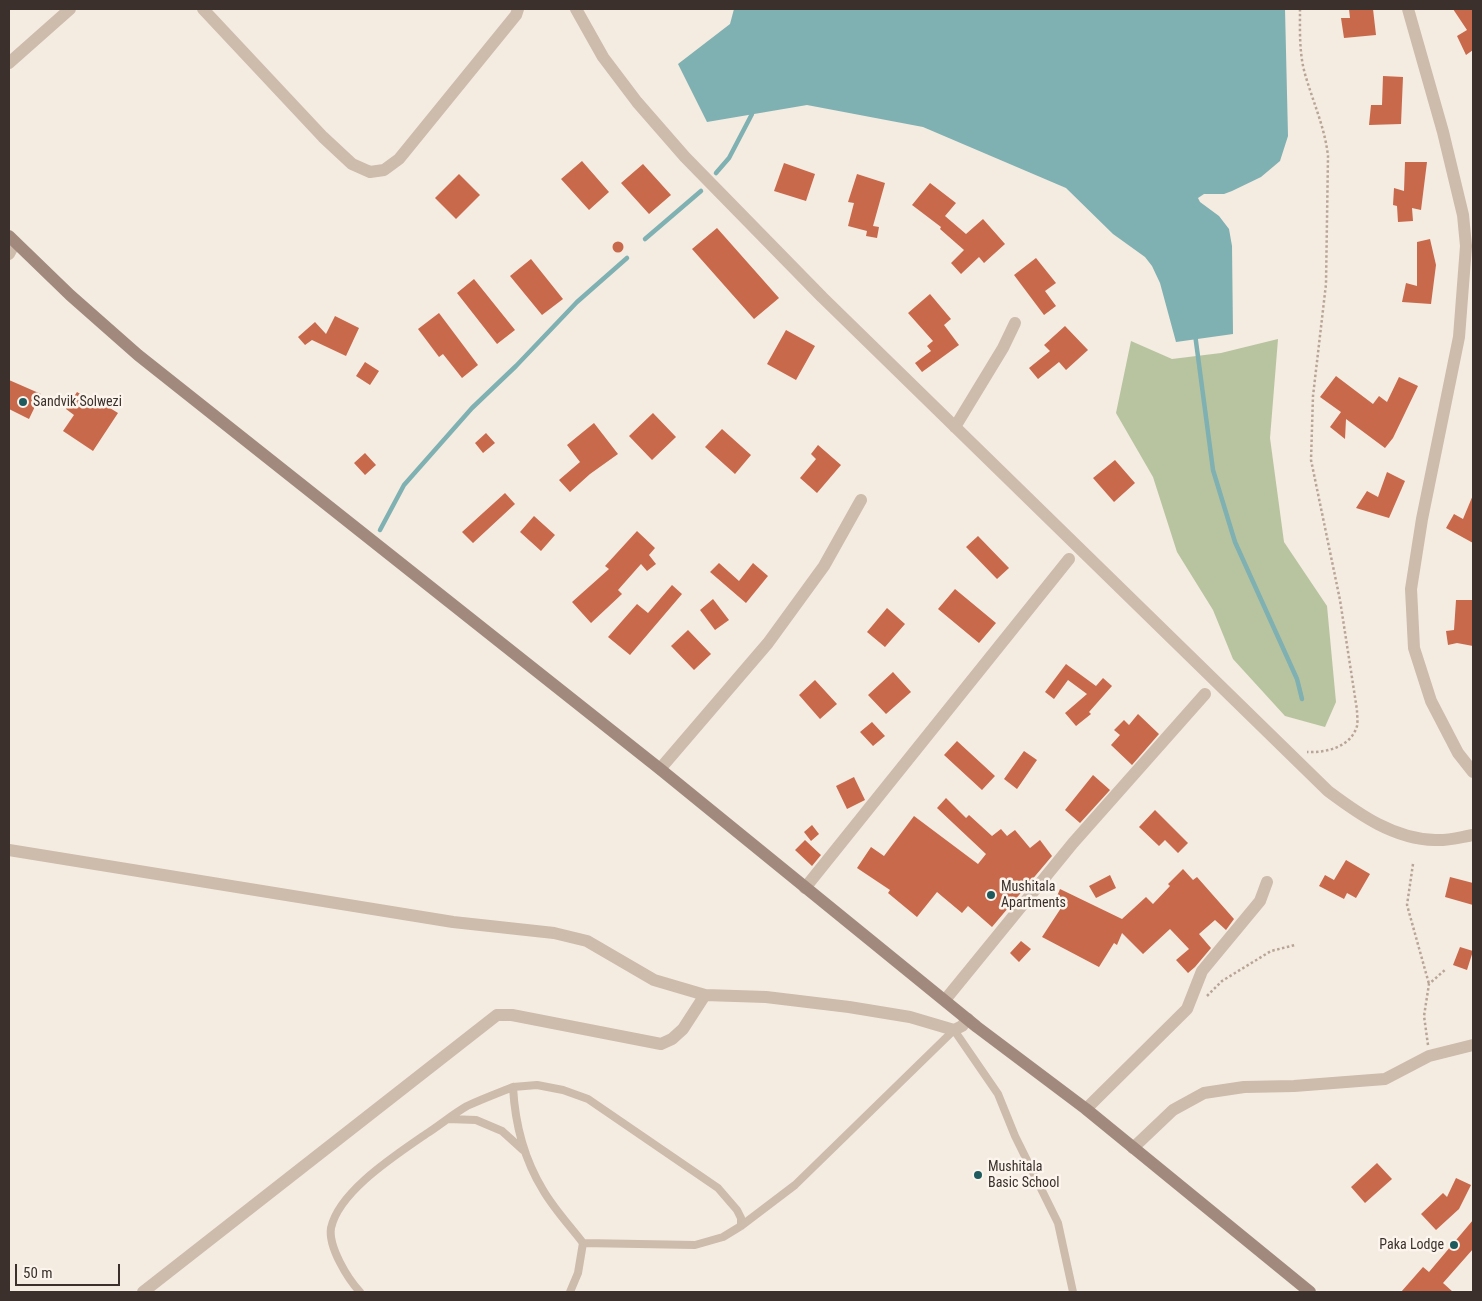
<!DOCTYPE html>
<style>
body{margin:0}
#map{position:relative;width:1482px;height:1301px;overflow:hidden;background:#f4ebe1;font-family:"Roboto Condensed",sans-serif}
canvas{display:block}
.frame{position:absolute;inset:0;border:10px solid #3b302b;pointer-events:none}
.scale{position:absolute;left:15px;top:1264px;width:105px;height:22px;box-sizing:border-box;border:2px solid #3b302b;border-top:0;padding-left:6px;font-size:15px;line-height:18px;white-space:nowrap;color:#3b302b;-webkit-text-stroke:4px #fbf5ee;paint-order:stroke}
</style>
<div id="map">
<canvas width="1482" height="1301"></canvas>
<div class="frame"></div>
<div class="scale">50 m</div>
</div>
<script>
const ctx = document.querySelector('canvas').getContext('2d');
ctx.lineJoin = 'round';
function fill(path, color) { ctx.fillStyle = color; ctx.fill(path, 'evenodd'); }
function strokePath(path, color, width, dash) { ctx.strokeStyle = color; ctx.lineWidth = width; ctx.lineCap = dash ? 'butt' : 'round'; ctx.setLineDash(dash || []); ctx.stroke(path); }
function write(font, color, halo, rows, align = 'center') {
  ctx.font = font + ' "Roboto Condensed",sans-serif'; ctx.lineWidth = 5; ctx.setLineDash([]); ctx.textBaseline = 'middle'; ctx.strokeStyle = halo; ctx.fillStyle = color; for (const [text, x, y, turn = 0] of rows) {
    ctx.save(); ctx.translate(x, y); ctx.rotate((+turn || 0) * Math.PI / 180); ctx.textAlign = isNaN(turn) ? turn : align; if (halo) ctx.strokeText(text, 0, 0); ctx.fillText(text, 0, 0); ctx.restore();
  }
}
fill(new Path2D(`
 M 1278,339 L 1270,438 L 1284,542 L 1327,606 L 1336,702 L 1325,727 L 1285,716 L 1233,659 L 1213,610 L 1177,552 L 1153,477 L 1116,413 L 1131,341 L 1172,359 L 1221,353 Z`), '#b8c4a0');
fill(new Path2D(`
 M 734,9 L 1285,9 L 1288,136 L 1280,161 L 1261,177 L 1232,191 L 1224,194 L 1204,194 L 1198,198 L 1200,202 L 1219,216 L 1229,229 L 1232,246 L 1233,334 L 1176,342 L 1160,283 L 1152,266 L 1145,257 L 1113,234 L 1066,188 L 923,127 L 807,105 L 707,122 L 678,64 L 730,24 Z`), '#7fb0b2');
strokePath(new Path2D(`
 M 716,173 L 729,158 L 752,114
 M 645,239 L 701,191
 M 1195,334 L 1213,470 L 1235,542 L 1297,679 L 1302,699
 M 380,530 L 404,485 L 472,408 L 516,366 L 577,302 L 627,258`), '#7fb0b2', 4.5);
fill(new Path2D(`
 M 1349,9 L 1373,9 L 1376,35 L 1344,38 L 1341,18 L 1350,18 Z
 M 1453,9 L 1473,9 L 1473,50 L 1466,55 L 1457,36 L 1467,30 Z
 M 1383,76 L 1403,77 L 1401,124 L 1369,125 L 1371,105 L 1382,105 Z
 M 582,161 L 609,192 L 589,210 L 561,179 Z
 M 1405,162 L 1427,162 L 1421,210 L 1412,208 L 1413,221 L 1398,222 L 1397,206 L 1393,205 L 1394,188 L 1404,191 Z
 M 784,163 L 815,174 L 806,201 L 774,191 Z
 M 643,164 L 671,195 L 649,214 L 621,183 Z
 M 459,174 L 480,195 L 456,219 L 435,198 Z
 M 857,174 L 885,183 L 873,226 L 879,227 L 877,238 L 866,236 L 867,231 L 848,226 L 854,203 L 848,202 Z
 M 930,183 L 956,203 L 945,216 L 966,234 L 983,219 L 1005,244 L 984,263 L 979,257 L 961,274 L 951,263 L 964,250 L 940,229 L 941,227 L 912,205 Z
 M 717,228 L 779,298 L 754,319 L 692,249 Z
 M 1430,239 L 1436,265 L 1431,304 L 1402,302 L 1406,283 L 1417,286 L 1417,242 Z
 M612.5 247a5.5 5.5 0 1 1 11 0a5.5 5.5 0 1 1-11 0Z
 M 1036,258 L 1056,283 L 1045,291 L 1056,306 L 1044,315 L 1014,275 Z
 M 531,259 L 563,299 L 542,315 L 510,276 Z
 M 474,279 L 515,330 L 497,344 L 457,293 Z
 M 930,294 L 951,319 L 944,325 L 959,345 L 922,372 L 915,363 L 931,351 L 927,346 L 933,341 L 908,313 Z
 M 439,313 L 478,365 L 462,378 L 443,354 L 439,357 L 418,329 Z
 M 335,316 L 359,328 L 346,356 L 312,340 L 305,345 L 298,337 L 315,322 L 326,334 Z
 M 1065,326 L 1088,350 L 1066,370 L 1059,362 L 1038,379 L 1029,368 L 1050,351 L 1044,345 Z
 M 786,330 L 815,346 L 796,380 L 767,364 Z
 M 365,362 L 379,371 L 370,385 L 356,376 Z
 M 1336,376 L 1373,404 L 1379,396 L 1387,402 L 1399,377 L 1418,386 L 1393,438 L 1385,448 L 1346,419 L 1345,439 L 1330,427 L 1341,412 L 1320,397 Z
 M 9,380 L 41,394 L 29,419 L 9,409 Z
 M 77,392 L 90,400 L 92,397 L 118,413 L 93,451 L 63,431 L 74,415 L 66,409 Z
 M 653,413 L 676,437 L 652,460 L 629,436 Z
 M 594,423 L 618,454 L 590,474 L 570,492 L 559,480 L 580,462 L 567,445 Z
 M 722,429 L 751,455 L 735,474 L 705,447 Z
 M 486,433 L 495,443 L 483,453 L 475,443 Z
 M 818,445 L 841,465 L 817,493 L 800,478 L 816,459 L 811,454 Z
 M 365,453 L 376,465 L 365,475 L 354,463 Z
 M 1115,460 L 1135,483 L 1114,502 L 1093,478 Z
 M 1387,472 L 1405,481 L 1389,518 L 1356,508 L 1367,491 L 1378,497 Z
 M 505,493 L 515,504 L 473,543 L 462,532 Z
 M 1473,495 L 1473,543 L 1446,528 L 1454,514 L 1463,519 Z
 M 534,516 L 555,535 L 541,551 L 520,532 Z
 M 637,531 L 655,548 L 649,555 L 656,564 L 647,571 L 641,564 L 618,590 L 622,594 L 591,623 L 572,602 L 609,569 L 605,566 Z
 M 978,536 L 1009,568 L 997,579 L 966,547 Z
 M 719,563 L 739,581 L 753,563 L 768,576 L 746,603 L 710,572 Z
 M 672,585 L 682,594 L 630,655 L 608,637 L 637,604 L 648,613 Z
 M 955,589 L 996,623 L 979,643 L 938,609 Z
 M 713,599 L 729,620 L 715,630 L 700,610 Z
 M 1456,600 L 1473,600 L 1473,646 L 1457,643 L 1448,645 L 1446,631 L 1454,630 Z
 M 887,608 L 905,624 L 885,647 L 867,632 Z
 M 688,630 L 711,654 L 694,670 L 671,646 Z
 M 1066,664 L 1096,686 L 1103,678 L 1112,686 L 1089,712 L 1091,714 L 1076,726 L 1065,713 L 1087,694 L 1068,680 L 1054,699 L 1045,692 Z
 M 893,672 L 911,692 L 886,714 L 868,695 Z
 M 815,680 L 837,704 L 820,719 L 799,695 Z
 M 1138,714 L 1159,734 L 1132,765 L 1111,745 L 1120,735 L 1114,730 L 1124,720 L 1129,725 Z
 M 872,722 L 885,736 L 873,746 L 860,732 Z
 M 957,741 L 995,776 L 982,790 L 944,755 Z
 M 1024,751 L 1037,760 L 1017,789 L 1004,779 Z
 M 1093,775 L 1110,790 L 1080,823 L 1065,810 Z
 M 854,777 L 865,800 L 847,809 L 836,786 Z
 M 946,798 L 966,818 L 969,815 L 992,836 L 1001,829 L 1007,836 L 1015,830 L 1030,848 L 1040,840 L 1052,856 L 992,927 L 968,906 L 962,913 L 937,892 L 917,917 L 888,893 L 890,890 L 857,868 L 871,847 L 884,856 L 914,816 L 978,864 L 986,854 L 937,808 Z
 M 1155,810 L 1188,843 L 1178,853 L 1165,840 L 1159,846 L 1139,827 Z
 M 812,825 L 819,834 L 811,841 L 804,832 Z
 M 805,840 L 821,855 L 812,866 L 795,850 Z
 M 1346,860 L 1370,874 L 1356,898 L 1347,893 L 1344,899 L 1319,886 L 1325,875 L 1334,880 Z
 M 1183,869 L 1193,880 L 1197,877 L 1234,919 L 1226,930 L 1215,920 L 1199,934 L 1211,948 L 1195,967 L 1188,973 L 1176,960 L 1189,949 L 1170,929 L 1143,954 L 1122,933 L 1117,945 L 1114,943 L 1099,967 L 1042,937 L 1063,905 L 1055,901 L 1060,889 L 1122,919 L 1146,897 L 1153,904 L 1170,886 L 1168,884 Z
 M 1110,875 L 1116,888 L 1096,898 L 1089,886 Z
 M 1450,877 L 1473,883 L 1473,905 L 1445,897 Z
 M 1021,941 L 1031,949 L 1019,962 L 1010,953 Z
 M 1460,947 L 1473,951 L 1467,970 L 1453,965 Z
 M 1377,1163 L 1392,1179 L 1365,1203 L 1351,1187 Z
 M 1456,1178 L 1471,1185 L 1459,1209 L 1436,1230 L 1421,1214 L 1443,1193 L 1447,1197 Z
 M 1473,1220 L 1473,1249 L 1443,1283 L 1453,1292 L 1401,1292 L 1423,1267 L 1429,1272 Z`), '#c8694b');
strokePath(new Path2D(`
 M 1300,9 C 1300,30 1299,53 1305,74 C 1313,102 1325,128 1328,156 L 1326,284 L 1313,396 L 1311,460 L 1340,600 L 1357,710 C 1357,715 1358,721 1357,726 C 1351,747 1326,753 1307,752
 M 1413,864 L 1407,905 L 1429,984
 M 1207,996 L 1222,981 L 1271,951 L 1295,945
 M 1428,1045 L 1424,1016 L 1429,984 L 1446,969`), '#b9a596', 2.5, [2.5, 2.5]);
strokePath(new Path2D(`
 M 448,1119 L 476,1120 L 502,1131 L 523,1150
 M 741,1226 L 741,1218 L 737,1210 L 718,1188 L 588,1099 L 563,1090 L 537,1085 L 513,1087 C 515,1124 524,1159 543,1190 C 554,1209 570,1226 583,1243 L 695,1245 L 723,1237 L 741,1226 L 795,1185 L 954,1030 L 998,1094 L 1015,1136 L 1058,1223 L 1073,1292
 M 360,1292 C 348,1279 328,1247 331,1228 C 339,1191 396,1155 426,1134 C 440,1125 453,1114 467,1106 C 482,1099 498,1093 513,1087
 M 570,1292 L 578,1273 L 583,1243`), '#cdbbac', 8);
strokePath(new Path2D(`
 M 203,9 L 323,137 L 352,164 L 370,172 L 384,170 L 399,159 L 516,15 L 518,9
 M 576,9 L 603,57 L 637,102 L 685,157 L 822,297 L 1328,791 C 1360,815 1394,839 1435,840 C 1447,841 1461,837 1473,835
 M 1408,9 L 1443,132 L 1463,215 L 1466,246 L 1459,337 L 1422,519 L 1411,589 L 1414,648 L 1431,701 L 1458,753 L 1473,772
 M 9,63 L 70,9
 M 9,254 L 15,243
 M 955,427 L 1003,348 L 1015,323
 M 660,769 L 768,643 L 824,566 L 861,500
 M 9,850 L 453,922 L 554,933 L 587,941 L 654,980 L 705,995 L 766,997 L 849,1007 L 910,1017 L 954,1030 L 962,1026 L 968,1019
 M 805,888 L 1069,559
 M 945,1000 L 1073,843 L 1205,694
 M 1086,1109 L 1187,1009 L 1202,971 L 1260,901 L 1267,882
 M 1133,1148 L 1173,1110 L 1204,1093 L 1244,1087 L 1294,1086 L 1385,1079 L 1429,1056 L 1473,1045
 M 143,1292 L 497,1015 L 512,1015 L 661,1044 L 672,1039 L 683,1029 L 705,995`), '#cdbbac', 12);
strokePath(new Path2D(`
 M 9,236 L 70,295 L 138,355 L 660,769 L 977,1027 L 1086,1109 L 1310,1292`), '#a18a7d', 12);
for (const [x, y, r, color] of [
 [23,402,5,"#1f5a5e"],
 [991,895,5,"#1f5a5e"],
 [978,1175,5,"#1f5a5e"],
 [1454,1245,5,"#1f5a5e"]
]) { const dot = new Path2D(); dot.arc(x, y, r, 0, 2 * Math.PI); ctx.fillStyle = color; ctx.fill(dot); strokePath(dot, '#fbf5ee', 2); }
write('14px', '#3b302b', '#fbf5ee', [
 ["Sandvik Solwezi",33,402],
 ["Mushitala",1001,887],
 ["Apartments",1001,903],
 ["Mushitala",988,1167],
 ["Basic School",988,1183],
 ["Paka Lodge",1444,1245,"right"]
], 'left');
</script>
